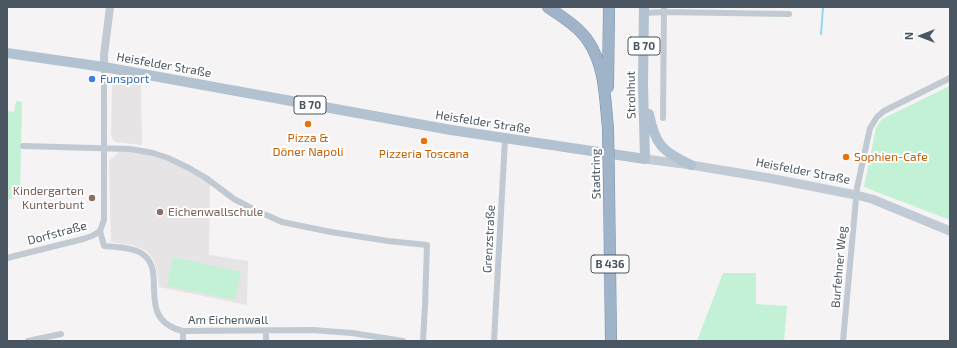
<!DOCTYPE html>
<meta charset="utf-8">
<style>
body{margin:0}
#map{position:relative;width:957px;height:348px;overflow:hidden;background:#f5f3f3;font-family:"Exo 2",sans-serif}
canvas{display:block}
.frame{position:absolute;inset:0;border:8px solid #4a5661;pointer-events:none}
.north{position:absolute;left:901px;top:16px;width:40px;height:40px;-webkit-text-stroke:3px #fff;paint-order:stroke;rotate:270deg;font-size:11px;font-weight:700;line-height:16px;text-align:center;color:#4a5661}
.north::after{content:'';display:block;margin:auto;width:14px;height:18px;background:#4a5661;clip-path:polygon(50% 0,100% 100%,50% 72%,0 100%)}
</style>
<div id="map">
<canvas width="957" height="348"></canvas>
<div class="frame"></div>
<div class="north">N</div>
</div>
<script>
const ctx = document.querySelector('canvas').getContext('2d');
ctx.lineJoin = 'round';
function fill(path, color) { ctx.fillStyle = color; ctx.fill(path, 'evenodd'); }
function strokePath(path, color, width, dash) { ctx.strokeStyle = color; ctx.lineWidth = width; ctx.lineCap = dash ? 'butt' : 'round'; ctx.setLineDash(dash || []); ctx.stroke(path); }
function write(font, color, halo, rows, align = 'center') {
  ctx.font = font + ' "Exo 2",sans-serif'; ctx.lineWidth = 4; ctx.setLineDash([]); ctx.textBaseline = 'middle'; ctx.strokeStyle = halo; ctx.fillStyle = color; for (const [text, x, y, turn = 0] of rows) {
    ctx.save(); ctx.translate(x, y); ctx.rotate((+turn || 0) * Math.PI / 180); ctx.textAlign = isNaN(turn) ? turn : align; if (halo) ctx.strokeText(text, 0, 0); ctx.fillText(text, 0, 0); ctx.restore();
  }
}
fill(new Path2D(`
 M 121,82 L 141,85 L 142,145 L 115,142 L 111,136 L 112,85 Z
 M 119,152 L 132,152 L 152,156 L 168,161 L 188,169 L 210,183 L 209,255 L 248,261 L 247,305 L 159,287 L 158,277 L 154,261 L 147,251 L 131,245 L 111,242 L 109,161 Z`), '#e6e4e5');
fill(new Path2D(`
 M 950,86 L 950,220 L 864,187 L 876,128 L 882,119 Z
 M 16,101 L 22,102 L 20,195 L 7,200 L 7,111 L 14,112 Z
 M 173,257 L 241,272 L 235,300 L 167,286 Z
 M 723,273 L 756,273 L 756,304 L 787,306 L 784,341 L 697,341 Z`), '#c3f1d5');
strokePath(new Path2D(`
 M 821,34 L 823,8`), '#90daee', 2);
const trunk = new Path2D(`
 M 548,7 C 562,17 579,27 588,41 C 605,65 605,99 608,128
 M 608,87 L 609,7
 M 609,187 L 611,341`);
strokePath(trunk, '#7690ad', 12);
strokePath(new Path2D(`
 M 644,13 L 664,12 L 789,14
 M 663,118 L 664,7
 M 23,146 L 130,149 L 153,153 L 168,158 L 189,168 L 206,178 L 234,199 L 253,209 L 282,222 L 331,232 L 388,241 L 427,245 L 425,306 L 423,341
 M 100,231 L 104,246 C 115,247 131,247 141,253 C 170,270 133,319 183,331 L 312,330 L 352,333 L 403,341
 M 7,258 L 83,239 L 92,236 L 100,231 L 104,220 L 104,67
 M 28,341 L 61,334
 M 183,341 L 183,331
 M 266,341 L 266,331
 M 494,341 L 505,139
 M 843,341 L 857,188 L 870,128 L 877,117 L 884,111 L 950,78`), '#c1cad2', 6);
strokePath(new Path2D(`
 M 104,67 L 104,55 L 110,7`), '#c1cad2', 8);
strokePath(new Path2D(`
 M 645,159 L 691,165 L 769,178 L 856,195 L 872,199 L 950,231`), '#c1cbd6', 9);
strokePath(new Path2D(`
 M 7,53 L 104,67 L 451,130 L 645,159 L 643,84 L 644,7
 M 649,114 C 655,145 663,152 691,165`), '#b3c2d1', 10);
strokePath(trunk, '#9fb4c9', 11);
const trunkBridge = new Path2D(`
 M 608,128 L 609,187`);
strokePath(trunkBridge, '#7690ad', 12, []);
strokePath(trunkBridge, '#9fb4c9', 11);
for (const [x, y, r, color] of [
 [92,79,4,"#3f7fe0"],
 [308,124,4,"#e8710a"],
 [424,141,4,"#e8710a"],
 [846,157,4,"#e8710a"],
 [92,198,4,"#8d6e63"],
 [160,212,4,"#8d6e63"]
]) { const dot = new Path2D(); dot.arc(x, y, r, 0, 2 * Math.PI); ctx.fillStyle = color; ctx.fill(dot); strokePath(dot, '#fff', 1.5); }
for (const [x, y, w] of [
 [644,46,32],
 [310,105,32],
 [610,264,38]
]) { const box = new Path2D(); box.roundRect(x - w / 2, y - 9, w, 18, 3); ctx.fillStyle = '#fff'; ctx.fill(box); strokePath(box, '#4a5661', 1); }
write('bold 11px', '#4a5661', null, [
 ["B 70",644,46],
 ["B 70",310,105],
 ["B 436",610,264]
]);
write('12px', '#4a5661', '#fff', [
 ["Heisfelder Straße",164,65,10],
 ["Strohhut",631,95,-91],
 ["Heisfelder Straße",483,122,9],
 ["Heisfelder Straße",803,171,11],
 ["Stadtring",596,174,-91],
 ["Dorfstraße",57,233,-15],
 ["Grenzstraße",489,239,-87],
 ["Burfehner Weg",839,267,-85],
 ["Am Eichenwall",228,320]
]);
write('12px', '#366cbe', '#fff', [
 ["Funsport",100,79]
], 'left');
write('12px', '#c56008', '#fff', [
 ["Pizza &",308,138],
 ["Döner Napoli",308,152],
 ["Pizzeria Toscana",424,154],
 ["Sophien-Cafe",854,157,"left"]
]);
write('12px', '#785e54', '#fff', [
 ["Kindergarten",84,191],
 ["Kunterbunt",84,205],
 ["Eichenwallschule",168,212,"left"]
], 'right');
</script>
